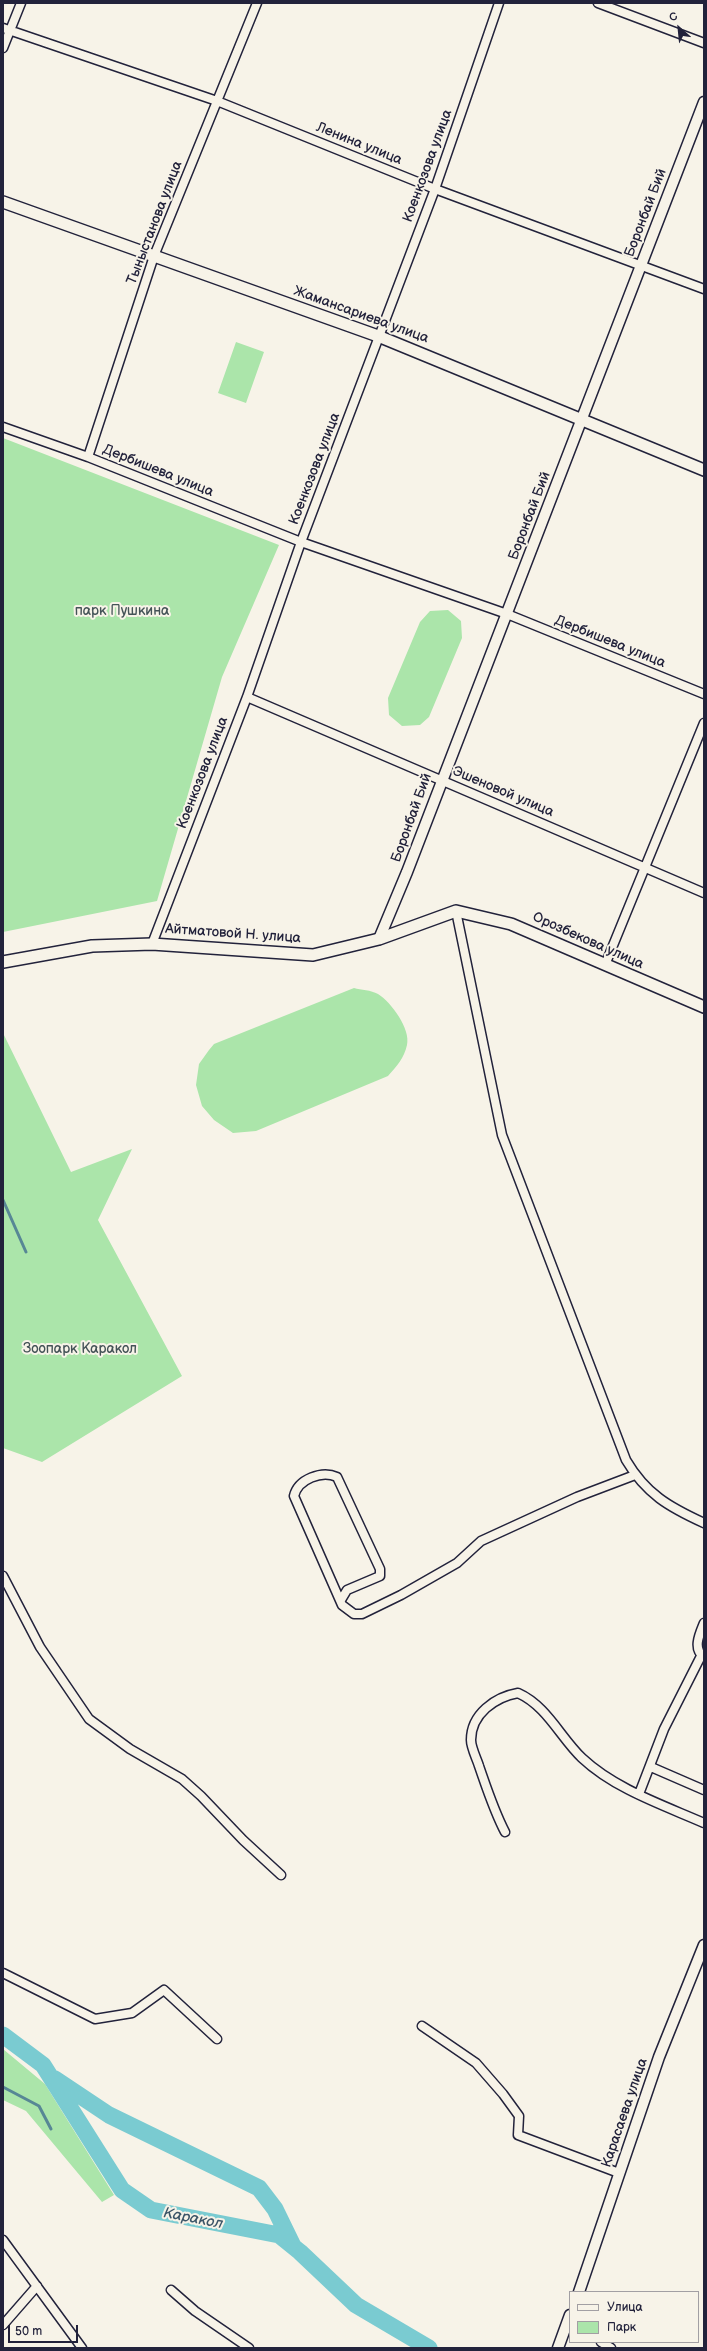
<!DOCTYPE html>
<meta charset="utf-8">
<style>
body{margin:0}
#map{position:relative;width:707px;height:2351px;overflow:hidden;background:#f7f3e8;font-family:"Balsamiq Sans",sans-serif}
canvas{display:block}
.frame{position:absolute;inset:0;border:4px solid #22223b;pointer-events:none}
.legend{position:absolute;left:569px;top:2291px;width:130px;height:52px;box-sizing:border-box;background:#f7f3e8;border:1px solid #a29fa3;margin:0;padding:5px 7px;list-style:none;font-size:12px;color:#22223b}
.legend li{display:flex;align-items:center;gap:8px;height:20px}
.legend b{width:20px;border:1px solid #a29fa3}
.north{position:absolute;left:659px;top:8px;width:40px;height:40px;-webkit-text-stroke:3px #f7f3e8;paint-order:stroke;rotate:333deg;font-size:11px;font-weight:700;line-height:16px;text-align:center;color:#22223b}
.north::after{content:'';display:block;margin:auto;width:14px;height:18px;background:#22223b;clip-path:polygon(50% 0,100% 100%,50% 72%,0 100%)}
.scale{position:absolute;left:8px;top:2325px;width:70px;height:18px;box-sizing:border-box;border:2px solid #22223b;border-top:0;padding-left:5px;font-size:12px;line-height:14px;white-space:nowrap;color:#22223b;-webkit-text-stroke:3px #f7f3e8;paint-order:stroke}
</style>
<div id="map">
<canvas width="707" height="2351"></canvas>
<div class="frame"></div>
<ul class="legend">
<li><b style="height:5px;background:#f7f3e8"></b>Улица</li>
<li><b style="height:11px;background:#abe5aa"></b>Парк</li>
</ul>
<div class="north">С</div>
<div class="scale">50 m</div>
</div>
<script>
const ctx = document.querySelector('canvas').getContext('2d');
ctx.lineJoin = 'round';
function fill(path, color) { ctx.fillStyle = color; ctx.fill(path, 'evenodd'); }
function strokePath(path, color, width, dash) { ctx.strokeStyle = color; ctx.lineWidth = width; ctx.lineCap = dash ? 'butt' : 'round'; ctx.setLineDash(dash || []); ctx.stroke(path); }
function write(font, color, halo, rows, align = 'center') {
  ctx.font = font + ' "Balsamiq Sans",sans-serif'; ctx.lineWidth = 4; ctx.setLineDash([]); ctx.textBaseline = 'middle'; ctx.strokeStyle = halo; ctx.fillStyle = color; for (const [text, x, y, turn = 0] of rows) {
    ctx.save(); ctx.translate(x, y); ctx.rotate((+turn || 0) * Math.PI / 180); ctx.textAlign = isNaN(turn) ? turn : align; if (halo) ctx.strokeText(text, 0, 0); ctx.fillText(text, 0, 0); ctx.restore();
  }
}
fill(new Path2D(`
 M 236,342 L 264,352 L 246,403 L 218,393 Z
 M 3,438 L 279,545 L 222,677 L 157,901 L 3,932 Z
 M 448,610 L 461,621 L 462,638 L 429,717 L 420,725 L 402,726 L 389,715 L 388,698 L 420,622 L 430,611 Z
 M 354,988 C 361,990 371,990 378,994 C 391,1002 411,1029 407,1045 C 404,1058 397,1066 388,1076 L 256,1131 L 233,1133 L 214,1120 L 202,1106 L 196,1085 L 199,1064 L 209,1050 L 214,1044 Z
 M 3,1033 L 71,1172 L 132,1149 L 98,1220 L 182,1376 L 42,1462 L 3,1448 Z
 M 3,2049 L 45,2084 L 114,2195 L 102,2202 L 26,2111 L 3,2100 Z`), '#abe5aa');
strokePath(new Path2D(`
 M 3,1200 L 26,1252
 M 3,2087 L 39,2106 L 51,2129`), '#578795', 3);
strokePath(new Path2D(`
 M 3,2035 L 43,2065 L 122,2190 L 151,2210 L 279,2235 L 300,2252 L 356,2305 L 429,2348
 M 55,2079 L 109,2115 L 259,2188 L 275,2209 L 293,2246`), '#7acbd1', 17);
const minor = new Path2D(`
 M 598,3 L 704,43
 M 3,28 L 217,101 L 435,189 L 704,289
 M 3,48 L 21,3
 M 3,427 L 88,457 L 301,542 L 507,614 L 704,694
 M 88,457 L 154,256 L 257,3
 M 247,697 L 704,893
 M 456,911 L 502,1135 L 626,1460 C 646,1494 669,1507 704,1523
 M 152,944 L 247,697 L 301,542 L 435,189 L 499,3
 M 605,965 L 704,723
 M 3,1576 L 40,1647 L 89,1719 L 130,1749 L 182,1779 L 201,1796 L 243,1840 L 281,1875
 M 341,1600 L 347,1590 L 380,1576 L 380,1569 L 337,1477 C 322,1470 298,1479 294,1496 L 342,1605 L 354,1614 L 362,1614 L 401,1595 L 457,1563 L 481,1541 L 577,1497 L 635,1475
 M 704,1623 C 700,1633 692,1649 704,1657
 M 651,1767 L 704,1790
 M 639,1794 L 664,1729 L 701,1656
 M 505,1832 C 494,1811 487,1789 479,1766 C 477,1759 471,1748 471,1740 C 471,1714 495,1697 518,1693 C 547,1706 560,1737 582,1758 C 615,1789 663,1805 704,1823
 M 3,1973 L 95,2019 L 132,2013 L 164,1990 L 217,2039
 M 422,2026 L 476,2063 L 503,2094 L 519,2116 L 518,2135 L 619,2173
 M 3,2240 L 82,2348
 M 171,2290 L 195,2311 L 249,2348
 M 3,2325 L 37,2286
 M 601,2342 L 611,2348`);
const tertiary = new Path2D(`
 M 379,939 L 407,872 L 704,102
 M 579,2292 L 659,2057 L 704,1945
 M 558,2348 L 570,2315`);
const secondary = new Path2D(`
 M 3,202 L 378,336 L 704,470
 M 3,962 L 92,946 L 152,944 L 313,955 L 379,939 L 456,911 L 511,924 L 704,1007`);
strokePath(minor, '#22223b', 11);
strokePath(tertiary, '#22223b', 13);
strokePath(secondary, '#22223b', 14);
strokePath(minor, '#f7f3e8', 8);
strokePath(tertiary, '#f7f3e8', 10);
strokePath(secondary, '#f7f3e8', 11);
write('14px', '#22223b', '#f7f3e8', [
 ["Ленина улица",359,144,22],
 ["Коенкозова улица",428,166,-70],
 ["Боронбай Бий",646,213,-69],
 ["Тыныстанова улица",155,223,-69],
 ["Жамансариева улица",361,315,20],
 ["Коенкозова улица",315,469,-69],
 ["Дербишева улица",158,471,22],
 ["Боронбай Бий",530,516,-69],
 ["Дербишева улица",610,642,22],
 ["Коенкозова улица",203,773,-69],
 ["Эшеновой улица",503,792,23],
 ["Боронбай Бий",412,818,-70],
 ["Айтматовой Н. улица",233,934,4],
 ["Орозбекова улица",588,941,24],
 ["Карасаева улица",625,2113,-71]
]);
write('14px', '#445357', '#f7f3e8', [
 ["парк Пушкина",122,611],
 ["Зоопарк Каракол",80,1349]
]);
write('italic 15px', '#3c5568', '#f7f3e8', [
 ["Каракол",193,2219,11]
]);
</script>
